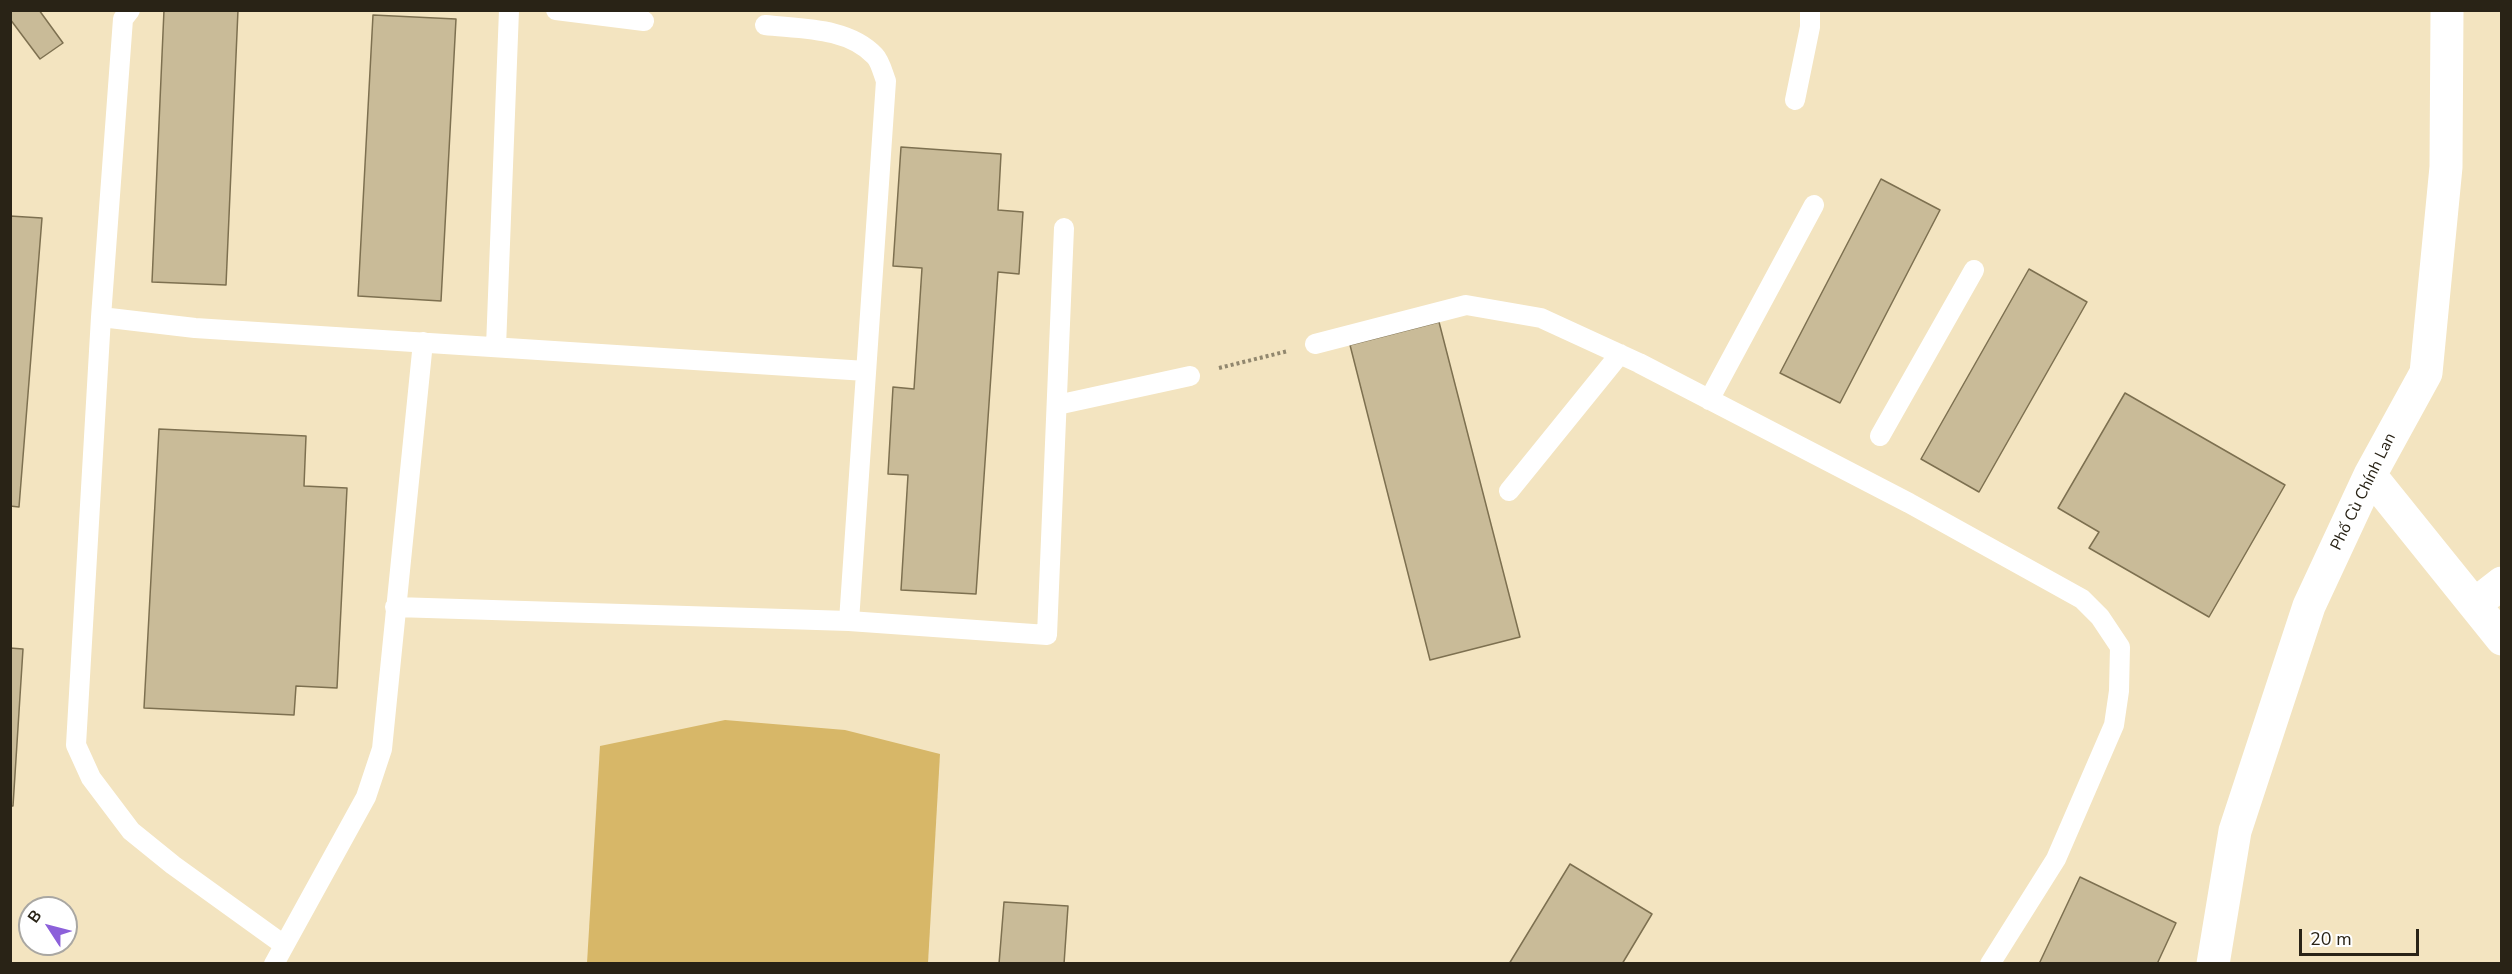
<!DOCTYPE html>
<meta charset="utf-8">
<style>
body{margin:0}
#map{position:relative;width:2512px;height:974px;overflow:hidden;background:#f3e4c0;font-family:"Nunito Sans",sans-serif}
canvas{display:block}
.frame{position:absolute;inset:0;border:12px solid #292316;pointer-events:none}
.north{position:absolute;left:18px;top:896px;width:60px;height:60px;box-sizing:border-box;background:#fff;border:2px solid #a9a7a2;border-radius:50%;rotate:306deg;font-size:16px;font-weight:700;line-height:24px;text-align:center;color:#292316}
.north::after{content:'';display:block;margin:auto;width:21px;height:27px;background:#8c60da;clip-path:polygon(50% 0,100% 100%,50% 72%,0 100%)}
.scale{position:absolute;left:2299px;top:929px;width:120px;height:27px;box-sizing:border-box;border:3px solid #292316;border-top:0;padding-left:8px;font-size:18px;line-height:21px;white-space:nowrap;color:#292316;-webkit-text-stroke:4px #fff;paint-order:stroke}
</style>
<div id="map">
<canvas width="2512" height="974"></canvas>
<div class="frame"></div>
<div class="north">B</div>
<div class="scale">20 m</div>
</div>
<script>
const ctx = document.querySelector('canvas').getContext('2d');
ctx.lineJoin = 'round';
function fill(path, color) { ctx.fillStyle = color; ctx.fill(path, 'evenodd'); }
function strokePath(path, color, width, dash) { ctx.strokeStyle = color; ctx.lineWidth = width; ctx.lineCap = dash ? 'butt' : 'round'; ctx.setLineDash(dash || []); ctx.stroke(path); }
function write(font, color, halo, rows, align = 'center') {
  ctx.font = font + ' "Nunito Sans",sans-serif'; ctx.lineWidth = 4.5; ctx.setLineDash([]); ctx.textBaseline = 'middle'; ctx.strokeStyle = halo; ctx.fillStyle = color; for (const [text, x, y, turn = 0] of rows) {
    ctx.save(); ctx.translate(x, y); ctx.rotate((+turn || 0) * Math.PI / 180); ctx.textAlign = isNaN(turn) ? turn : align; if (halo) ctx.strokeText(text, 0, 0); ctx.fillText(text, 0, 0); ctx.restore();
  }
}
fill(new Path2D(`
 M 725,720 L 845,730 L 940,754 L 928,963 L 587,963 L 600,746 Z`), '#d7b768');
const building = new Path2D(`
 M 10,10 L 39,10 L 63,43 L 40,59 L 10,19 Z
 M 164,10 L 238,10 L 226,285 L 152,282 Z
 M 373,15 L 456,19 L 441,301 L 358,296 Z
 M 901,147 L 1001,154 L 998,210 L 1023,212 L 1019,274 L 998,272 L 976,594 L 901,590 L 908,475 L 888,474 L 893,387 L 914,389 L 922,268 L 893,266 Z
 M 1881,179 L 1940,210 L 1840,403 L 1780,373 Z
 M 10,216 L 42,218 L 19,507 L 10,506 Z
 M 2029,269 L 2087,302 L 1979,492 L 1921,459 Z
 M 1439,322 L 1520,637 L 1430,660 L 1350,345 Z
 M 2125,393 L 2285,485 L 2209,617 L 2089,548 L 2099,532 L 2058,508 Z
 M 159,429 L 306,436 L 304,486 L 347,488 L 337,688 L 296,686 L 294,715 L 144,708 Z
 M 10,648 L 23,649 L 13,806 L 10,806 Z
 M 1570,864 L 1652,914 L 1622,964 L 1509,964 Z
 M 2080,877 L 2176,923 L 2157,964 L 2039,964 Z
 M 1004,902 L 1068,906 L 1064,964 L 999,964 Z`);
fill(building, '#c9bb98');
strokePath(building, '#7d7050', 1.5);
strokePath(new Path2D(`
 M 1219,368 L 1288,351`), '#91876e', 4, [3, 3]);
strokePath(new Path2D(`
 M 130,10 L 123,19 L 101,317 L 76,745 L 91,778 L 131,831 L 173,865 L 284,945
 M 556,10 L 644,21
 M 765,25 C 800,29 848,27 875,56 C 880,61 883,73 886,81 L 849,621
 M 1795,100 L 1810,27 L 1810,10
 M 101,317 L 195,328 L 866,371
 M 1315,344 L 1466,305 L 1541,318 L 1639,363 L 1909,503 L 2082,599 L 2100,617 L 2120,647 L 2119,691 L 2114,725 L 2056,859 L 1990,964
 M 496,347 L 509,10
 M 1709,400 L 1814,205
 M 1057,405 L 1190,376
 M 1880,436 L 1974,270
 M 1509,491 L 1620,354
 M 395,607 L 849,621 L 1047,635 L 1064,228
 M 274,964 L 366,797 L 382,749 L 423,342`), '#fff', 20);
strokePath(new Path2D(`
 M 2370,475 L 2502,639
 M 2475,604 L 2502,583
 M 2213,964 L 2235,831 L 2309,606 L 2370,475 L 2426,373 L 2446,167 L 2447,10`), '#fff', 33);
write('16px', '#292316', '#fff', [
 ["Phố Cù Chính Lan",2364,492,-64]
]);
</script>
